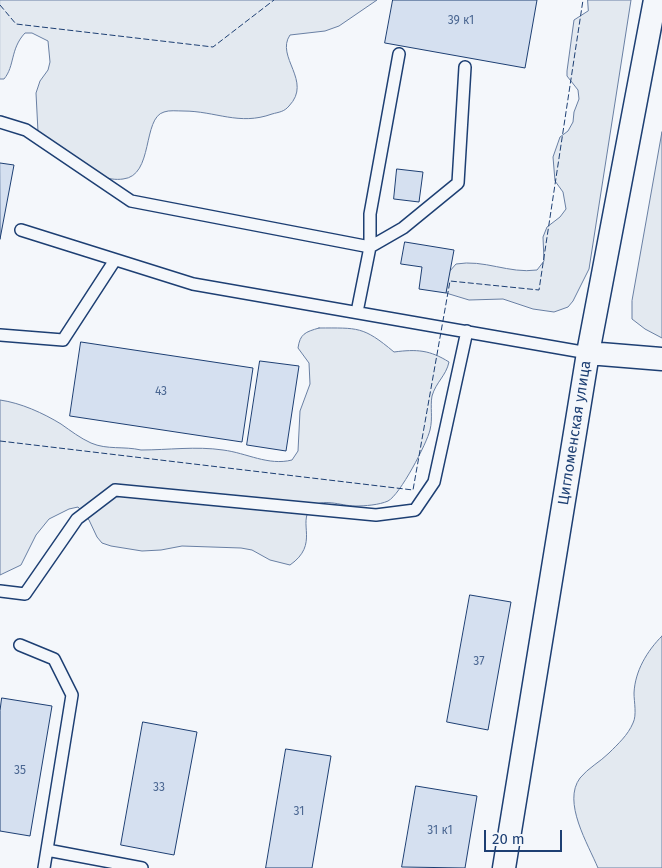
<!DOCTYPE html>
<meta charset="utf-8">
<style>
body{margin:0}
#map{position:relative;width:662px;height:868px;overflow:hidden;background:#f4f7fb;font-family:"Fira Sans",sans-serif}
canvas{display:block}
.scale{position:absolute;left:484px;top:830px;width:78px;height:22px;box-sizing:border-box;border:2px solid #1d3f73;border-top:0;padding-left:6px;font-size:15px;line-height:18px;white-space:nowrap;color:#1d3f73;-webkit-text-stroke:4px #f4f7fb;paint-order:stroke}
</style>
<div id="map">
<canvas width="662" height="868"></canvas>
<div class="scale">20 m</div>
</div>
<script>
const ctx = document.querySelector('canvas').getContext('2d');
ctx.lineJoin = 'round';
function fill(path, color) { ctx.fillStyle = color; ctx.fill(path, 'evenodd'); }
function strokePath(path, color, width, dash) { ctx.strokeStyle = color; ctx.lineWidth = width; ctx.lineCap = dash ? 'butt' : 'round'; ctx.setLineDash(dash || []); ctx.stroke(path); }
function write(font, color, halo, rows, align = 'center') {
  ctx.font = font + ' "Fira Sans",sans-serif'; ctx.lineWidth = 4; ctx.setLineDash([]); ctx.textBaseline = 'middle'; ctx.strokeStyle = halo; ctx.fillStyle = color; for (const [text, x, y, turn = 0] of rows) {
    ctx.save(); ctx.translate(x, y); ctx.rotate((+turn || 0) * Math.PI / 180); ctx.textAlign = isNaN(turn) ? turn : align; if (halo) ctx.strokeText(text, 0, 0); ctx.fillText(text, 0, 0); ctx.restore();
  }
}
const green = new Path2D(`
 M 0,0 L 377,0 L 339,26 L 325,31 L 290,35 C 275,57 313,81 289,106 C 284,112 279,112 272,114 C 239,126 216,111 183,111 C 177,111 169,110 164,112 C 142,118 154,176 123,179 C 116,180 108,179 101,176 C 94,173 88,167 82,163 C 68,153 53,143 38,132 L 36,93 L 40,81 L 48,70 L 50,62 L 48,41 L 32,33 L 25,33 C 10,49 15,66 4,79 L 0,79 Z
 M 588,0 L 631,0 L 589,269 L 573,301 L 568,307 L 554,312 L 533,309 L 503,299 L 469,300 L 446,293 L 449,272 L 456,264 C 484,259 509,274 537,270 L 544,261 L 543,237 L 547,227 L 560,217 L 566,209 L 563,192 L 555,181 L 553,157 L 560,137 L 568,131 L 573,122 L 574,112 L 579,99 L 578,90 L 567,76 L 567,71 L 574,20 L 588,11 Z
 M 662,132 L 662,338 L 645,329 L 632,319 L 632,301 Z
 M 319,328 C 358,328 363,326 394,352 C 417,349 430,350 449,362 C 446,376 436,382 432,396 C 430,407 433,418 430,430 C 427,443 400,495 388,501 C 379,505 365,506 355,506 C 341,506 322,497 311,508 C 297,523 320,544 290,565 L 270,560 L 252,550 L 241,548 L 182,546 L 161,550 L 142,551 L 111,546 L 102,543 L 97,537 L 89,520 L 78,507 L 69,509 L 49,519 L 36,535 L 21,565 L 0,575 L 0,400 C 21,403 43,413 61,424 C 71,431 80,438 91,443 C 107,450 124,446 141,450 C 168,450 196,446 223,450 C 247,453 268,466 292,460 L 298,451 L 300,411 L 310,384 L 309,363 L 298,348 C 300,334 305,332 319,328 Z
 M 662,636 L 662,868 L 598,868 C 588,844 562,802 580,778 C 588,768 600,762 609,753 C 618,744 628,735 633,723 C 637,715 634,702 634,693 C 635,671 647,651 662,636 Z`);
fill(green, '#e3e9f0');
strokePath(green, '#687fa3', 1);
const building = new Path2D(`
 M 393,0 L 537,0 L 525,68 L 385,43 Z
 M 0,163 L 14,165 L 0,239 Z
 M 397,169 L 423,172 L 419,202 L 394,199 Z
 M 405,242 L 454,250 L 446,293 L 419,289 L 422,267 L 401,264 Z
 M 81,342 L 253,368 L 242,442 L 70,416 Z
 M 260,361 L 299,366 L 286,451 L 247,445 Z
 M 470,595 L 511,602 L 488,730 L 447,722 Z
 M 2,698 L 52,706 L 30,836 L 0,831 L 0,711 Z
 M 143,722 L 197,732 L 174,855 L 121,845 Z
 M 286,749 L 331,756 L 312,868 L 266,868 Z
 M 416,786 L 477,796 L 465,868 L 402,867 Z`);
fill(building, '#d5e0f0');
strokePath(building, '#1d3f73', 1);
const service = new Path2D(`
 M 0,122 L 26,130 L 131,201 L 370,247 L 357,312
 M 21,230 L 193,284 L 588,353
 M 370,247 L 403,228 L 458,183 L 465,67
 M 370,247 L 370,214 L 399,54
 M 0,335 L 63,340 L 115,260
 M 0,591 L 25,594 L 77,519 L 115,490 L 376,515 L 415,510 L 434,482 L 467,331
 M 20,645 L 54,659 L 72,695 L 44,868
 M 47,850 L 142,868`);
const minor = new Path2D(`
 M 588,353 L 662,359
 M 504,868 L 588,353 L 655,0`);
strokePath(service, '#1d3f73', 14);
strokePath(minor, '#1d3f73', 25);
strokePath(service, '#f4f7fb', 11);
strokePath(minor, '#f4f7fb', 22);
strokePath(new Path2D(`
 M 0,5 L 16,24 L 213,47 L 274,0
 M 0,441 L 413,490 L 450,281 L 539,290 L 583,0`), '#1d3f73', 1, [6, 2.5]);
write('12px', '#4b6792', null, [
 ["39 к1",461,21],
 ["43",161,392],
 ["37",479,662],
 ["35",20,771],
 ["33",159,788],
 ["31",299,812],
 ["31 к1",440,831]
]);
write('15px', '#1d3f73', '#f4f7fb', [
 ["Цигломенская улица",575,433,-81]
]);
</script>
